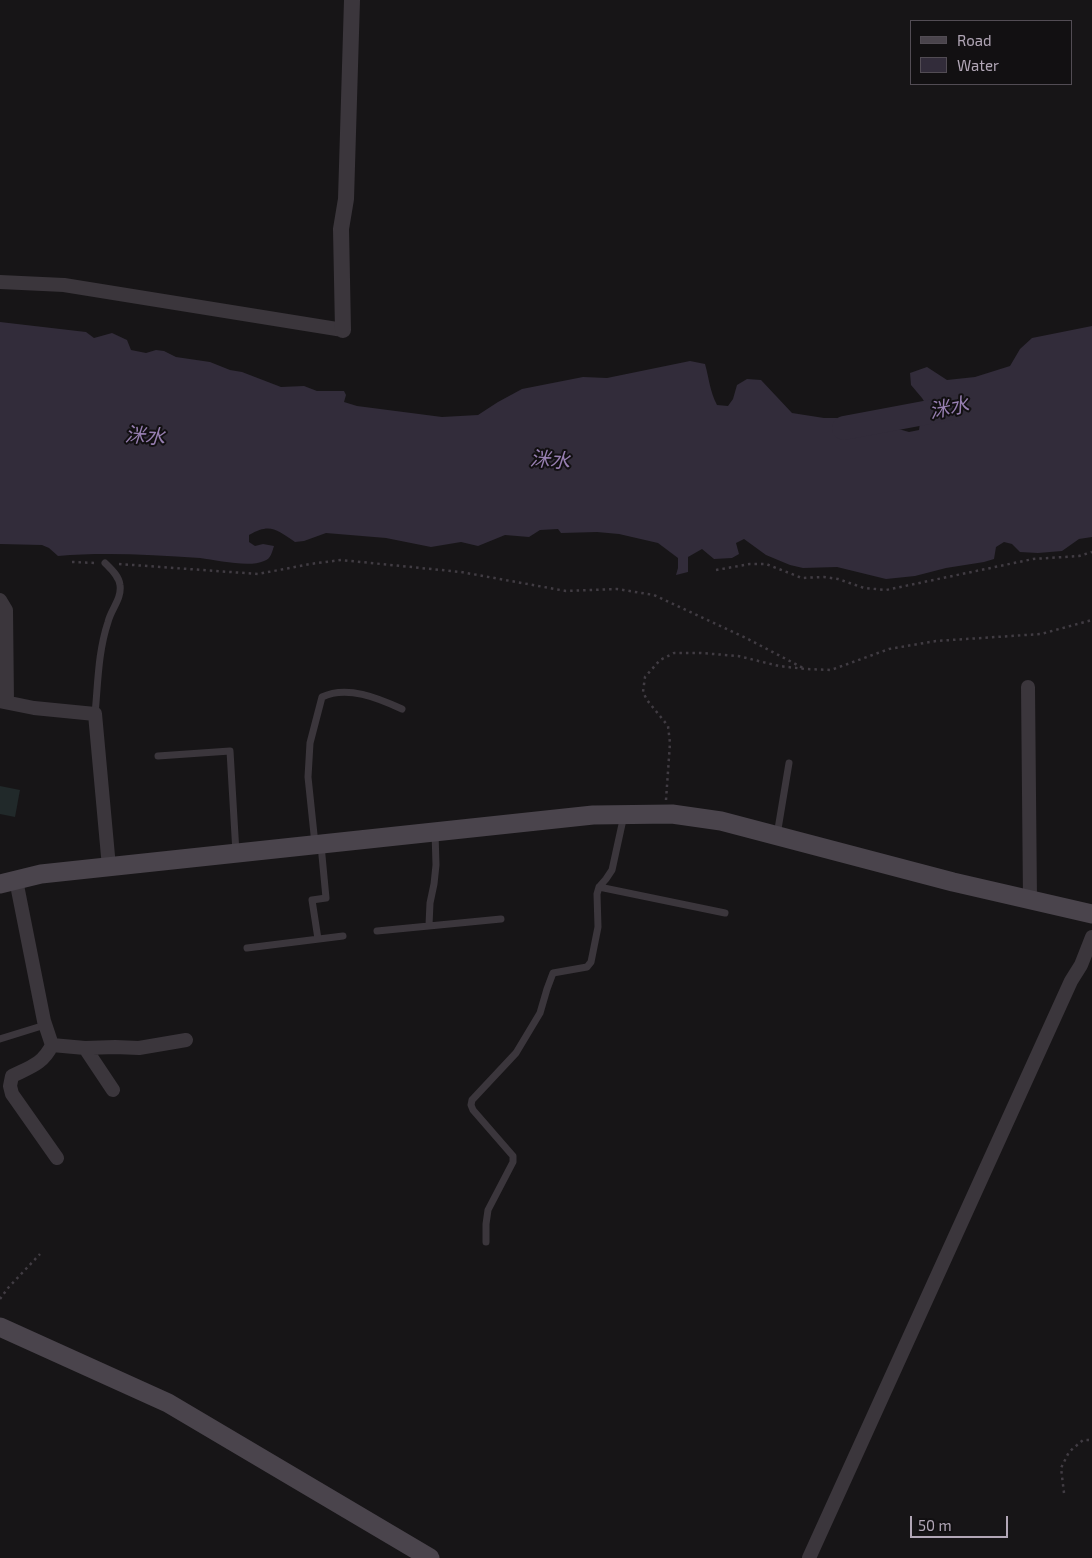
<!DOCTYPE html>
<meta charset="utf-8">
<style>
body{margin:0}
#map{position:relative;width:1092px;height:1558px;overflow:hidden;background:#171517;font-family:"Exo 2",sans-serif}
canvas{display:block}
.legend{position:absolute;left:910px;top:20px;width:162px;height:65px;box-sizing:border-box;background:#121012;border:1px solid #524c54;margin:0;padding:6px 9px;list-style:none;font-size:15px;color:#b2a7b7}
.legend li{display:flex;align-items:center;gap:10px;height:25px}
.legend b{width:25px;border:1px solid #524c54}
.scale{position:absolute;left:910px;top:1516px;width:98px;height:22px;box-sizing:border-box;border:2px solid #b2a7b7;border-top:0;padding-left:6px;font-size:15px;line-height:18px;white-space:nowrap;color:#b2a7b7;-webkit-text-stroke:4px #121012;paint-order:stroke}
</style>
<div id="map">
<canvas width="1092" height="1558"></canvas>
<ul class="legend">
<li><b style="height:6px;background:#4a444c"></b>Road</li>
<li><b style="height:14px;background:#322c3a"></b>Water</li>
</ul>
<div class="scale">50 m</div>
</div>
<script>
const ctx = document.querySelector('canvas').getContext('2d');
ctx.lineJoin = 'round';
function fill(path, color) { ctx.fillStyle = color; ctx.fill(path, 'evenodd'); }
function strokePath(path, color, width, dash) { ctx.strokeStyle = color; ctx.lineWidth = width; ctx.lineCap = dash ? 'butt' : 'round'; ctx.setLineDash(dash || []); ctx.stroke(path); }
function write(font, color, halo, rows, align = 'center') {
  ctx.font = font + ' "Exo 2","Noto Sans SC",sans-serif'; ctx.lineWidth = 4; ctx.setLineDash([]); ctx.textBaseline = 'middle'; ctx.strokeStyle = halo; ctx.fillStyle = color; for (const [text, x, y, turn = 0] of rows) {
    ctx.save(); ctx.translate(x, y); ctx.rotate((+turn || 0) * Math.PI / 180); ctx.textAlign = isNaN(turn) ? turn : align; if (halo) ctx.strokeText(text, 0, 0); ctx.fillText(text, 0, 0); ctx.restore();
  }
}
fill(new Path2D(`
 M 0,786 L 20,790 L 15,817 L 0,814 Z`), '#21292a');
fill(new Path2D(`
 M 0,322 L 86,332 L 94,338 L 112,333 L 127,340 L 131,350 L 146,353 L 156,350 L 164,351 L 176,357 L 210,362 L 230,370 L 242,372 L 281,387 L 304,386 L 317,391 L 344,391 L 346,395 L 344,402 L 357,406 L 442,417 L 478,415 L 498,402 L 522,389 L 583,377 L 607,378 L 690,361 L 705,364 C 709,378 710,392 717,405 L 728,406 L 733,399 L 737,385 L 747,379 L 761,380 L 792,413 L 824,418 L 860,418 L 909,432 L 919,430 L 921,416 L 929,409 L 922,398 L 911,385 L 910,373 L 927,367 L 947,380 L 975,377 L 1010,366 L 1020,349 L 1032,338 L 1092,326 L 1092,537 L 1079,539 L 1062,551 L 1038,553 L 1020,552 L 1012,544 L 1004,542 L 996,547 L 994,559 L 984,562 L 946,568 L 915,576 L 886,579 L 837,567 L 803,568 L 790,565 L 766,555 L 744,539 L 736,543 L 739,554 L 732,558 L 714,559 L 702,549 L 688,557 L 688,572 L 676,575 L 678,568 L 678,558 L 658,543 L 619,534 L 597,532 L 561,533 L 558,529 L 540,530 L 529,537 L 505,535 L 478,546 L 461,542 L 431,547 L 386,538 L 326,533 L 304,541 L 295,542 C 276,529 270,523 249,535 L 249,542 L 255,546 L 263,544 L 274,546 C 272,552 271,559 264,561 C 249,568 217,560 200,558 C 152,555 105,552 58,556 L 49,548 L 42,545 L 0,544 Z`), '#322c3a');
strokePath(new Path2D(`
 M 844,428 L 956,407`), '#322c3a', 24);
strokePath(new Path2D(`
 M 72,562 L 96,563
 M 119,564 L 258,574 L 310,564 L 341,560 L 461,572 L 566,591 L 617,589 L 654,595 L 746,638 L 805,669
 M 716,570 L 750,564 L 766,564 L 802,578 L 824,577 L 838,579 L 864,588 L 886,590 L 1033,559 L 1079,556 L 1092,552
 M 666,800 L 670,743 L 668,726 L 647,700 L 643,692 L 645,677 L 660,660 L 674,653 L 701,653 L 738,656 L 779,666 L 805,669 L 831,670 L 889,649 L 936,641 L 1041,634 L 1092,620
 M 0,1299 L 8,1288 L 40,1254
 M 1064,1493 L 1061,1468 L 1069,1452 L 1083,1440 L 1092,1440`), '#413c43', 2.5, [2.5, 4]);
strokePath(new Path2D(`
 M 95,714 C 98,683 98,652 108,622 C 111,609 122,599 120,585 C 119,576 111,569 105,563
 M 158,756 L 230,751 L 236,853
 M 777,835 L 789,763
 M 315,844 L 308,777 L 310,743 L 322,697 C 347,685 378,698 402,709
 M 599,887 L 725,913
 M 429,925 L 430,903 L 434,884 L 436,865 L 435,832
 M 377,931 L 501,919
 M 318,939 L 312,900 L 326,898 L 321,845
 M 247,948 L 343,936
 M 0,1039 L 45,1025
 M 486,1242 L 486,1224 L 488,1210 L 513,1162 L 513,1156 L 473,1110 L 471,1105 L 472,1100 L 516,1053 L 540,1013 L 547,989 L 553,973 L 587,967 L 591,962 L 598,927 L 597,894 L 599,887 L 606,879 L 612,870 L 624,815`), '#3b363c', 7);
strokePath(new Path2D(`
 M 0,282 L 64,285 L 343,330
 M 0,600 L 6,610 L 7,702
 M 1028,687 L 1030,900
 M 0,701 L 34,708 L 95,714 L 109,867
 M 16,880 L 44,1021 L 52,1045
 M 85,1048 L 113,1090
 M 57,1158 L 12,1094 L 10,1086 L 12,1076 C 30,1067 43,1064 52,1045 L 85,1048 L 115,1047 L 139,1048 L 186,1040
 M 809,1558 L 1071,981 L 1081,965 L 1092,937`), '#3b363c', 14);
strokePath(new Path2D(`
 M 343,330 L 341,229 L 346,199 L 352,0`), '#3b363c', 16);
strokePath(new Path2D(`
 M 0,884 L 41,874 L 593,815 L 672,814 L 721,821 L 953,882 L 1092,914
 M 0,1327 L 168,1403 L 430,1558`), '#4a444c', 19);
write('italic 20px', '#977fb1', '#121012', [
 ["洣水",949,408,-11],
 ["洣水",145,436,4],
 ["洣水",550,460,4]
]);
</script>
